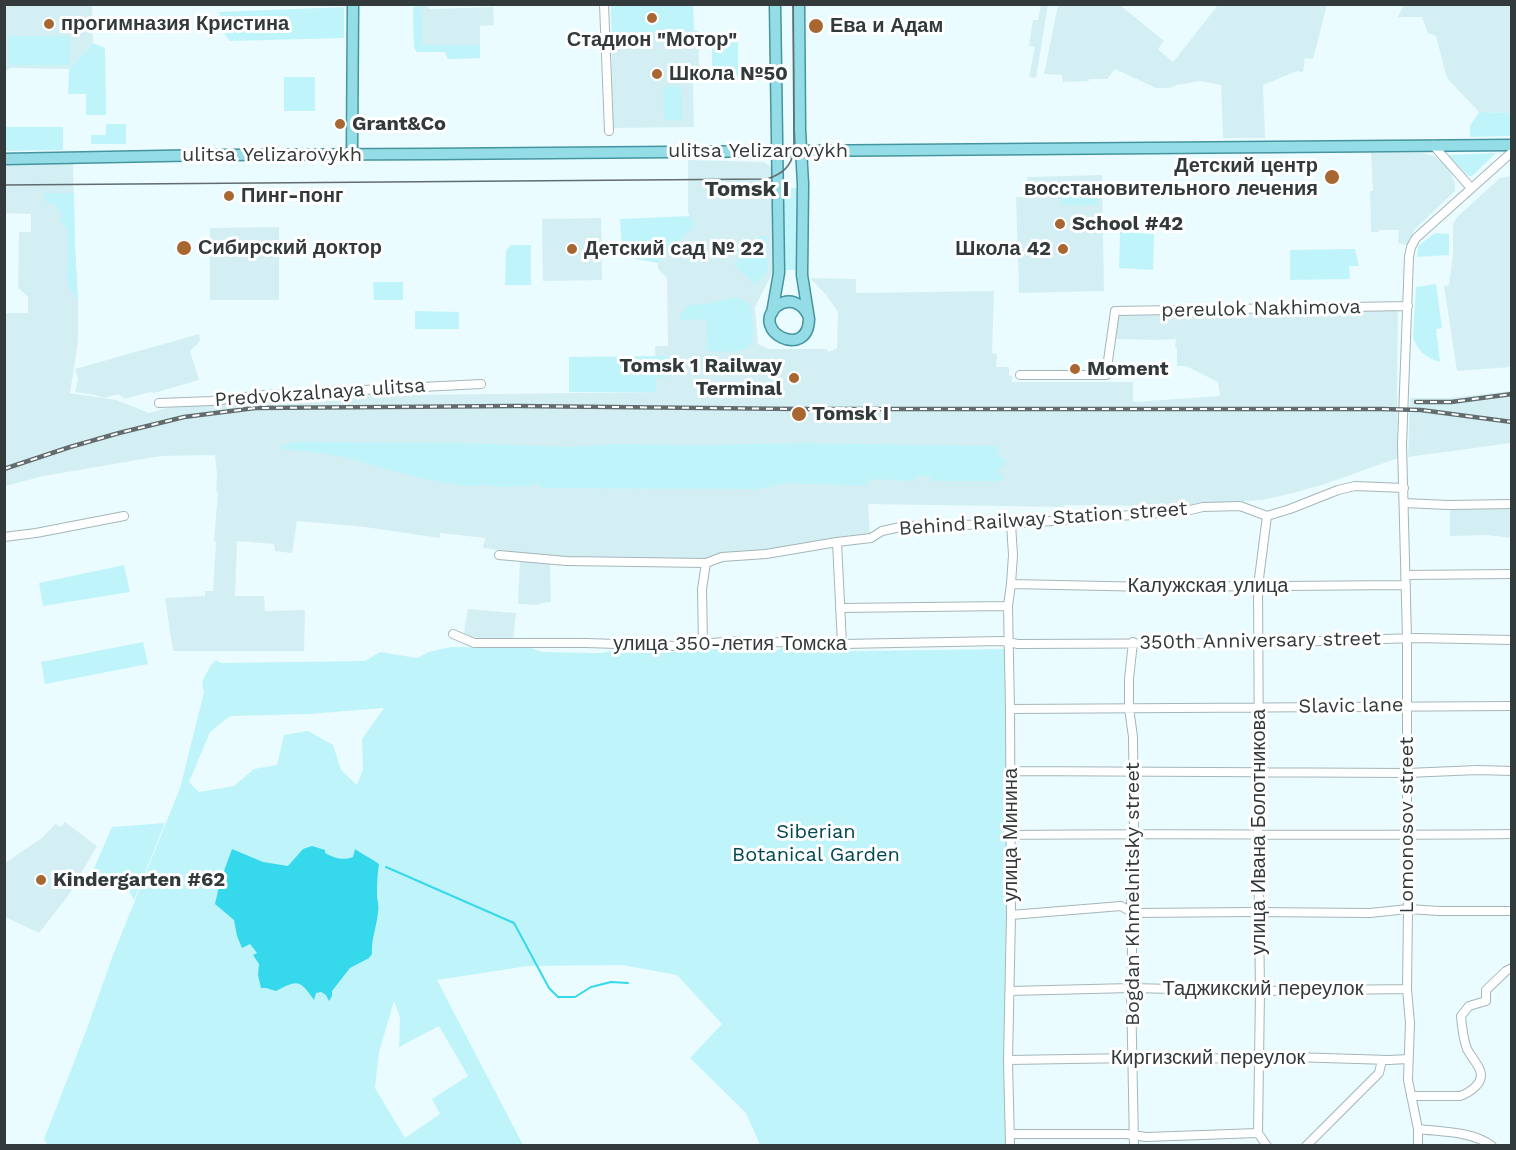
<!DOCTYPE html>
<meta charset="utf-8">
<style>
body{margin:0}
#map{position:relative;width:1516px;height:1150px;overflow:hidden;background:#eafcff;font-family:"Work Sans",sans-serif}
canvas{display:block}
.frame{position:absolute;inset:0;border:6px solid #333a3b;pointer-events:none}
</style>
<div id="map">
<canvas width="1516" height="1150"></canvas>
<div class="frame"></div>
</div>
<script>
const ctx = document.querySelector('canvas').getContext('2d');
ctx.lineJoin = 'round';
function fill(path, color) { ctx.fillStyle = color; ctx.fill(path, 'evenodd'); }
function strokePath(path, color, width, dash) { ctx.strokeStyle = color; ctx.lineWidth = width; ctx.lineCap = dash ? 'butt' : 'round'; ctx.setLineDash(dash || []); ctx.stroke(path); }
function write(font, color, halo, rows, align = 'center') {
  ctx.font = font + ' "Work Sans",sans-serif'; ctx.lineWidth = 6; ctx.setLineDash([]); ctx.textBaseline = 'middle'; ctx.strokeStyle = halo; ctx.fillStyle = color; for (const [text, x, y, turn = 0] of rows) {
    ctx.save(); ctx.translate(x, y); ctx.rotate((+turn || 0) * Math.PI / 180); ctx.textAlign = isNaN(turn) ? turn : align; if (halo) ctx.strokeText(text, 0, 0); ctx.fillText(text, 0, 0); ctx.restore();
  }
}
fill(new Path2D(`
 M 5,5 L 92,5 L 93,43 L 69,69 L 10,68 L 5,73 Z
 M 611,5 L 693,5 L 694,30 L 698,31 L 699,66 L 701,66 L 701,83 L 693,83 L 694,127 L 613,128 Z
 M 1041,5 L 1048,5 L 1036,78 L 1029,77 L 1035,47 L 1029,46 L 1033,20 L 1038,20 Z
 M 1058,5 L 1120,5 L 1164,41 L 1158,49 L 1173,62 L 1218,5 L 1327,5 L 1313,59 L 1305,58 L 1303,72 L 1297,71 L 1263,85 L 1265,138 L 1223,138 L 1221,85 L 1200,81 L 1177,85 L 1169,88 L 1156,88 L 1115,69 L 1107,79 L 1089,79 L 1089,81 L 1063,82 L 1062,75 L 1044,74 Z
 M 1404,5 L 1511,5 L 1511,113 L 1479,112 L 1447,78 L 1436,36 L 1428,33 L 1422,17 L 1398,17 Z
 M 427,6 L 430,9 L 493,7 L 494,25 L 480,26 L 480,58 L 448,59 L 445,52 L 417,52 L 414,47 L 413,7 Z
 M 1371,153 L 1423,153 L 1434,156 L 1443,163 L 1451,173 L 1455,184 L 1455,191 L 1415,229 L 1407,245 L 1398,243 L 1399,230 L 1379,230 L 1379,232 L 1371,232 L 1370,191 L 1373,191 Z
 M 688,160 L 764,162 L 771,167 L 772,170 L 774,270 L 755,307 L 758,344 L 769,349 L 826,349 L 829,352 L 837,348 L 838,312 L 826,295 L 810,278 L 856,279 L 856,293 L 994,291 L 992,353 L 997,354 L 996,367 L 1009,367 L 1009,376 L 1012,376 L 1012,382 L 1133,382 L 1133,402 L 1220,396 L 1218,382 L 1186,366 L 1177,366 L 1177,348 L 1175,347 L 1176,339 L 1156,340 L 1114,339 L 1115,323 L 1118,323 L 1118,316 L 1191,313 L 1346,315 L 1347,311 L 1398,311 L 1397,387 L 1398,458 L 1325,484 L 1293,493 L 1263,500 L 1178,506 L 1064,505 L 1064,507 L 868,504 L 870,536 L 705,560 L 567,559 L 483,548 L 485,538 L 440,533 L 440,538 L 365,527 L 297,521 L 292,553 L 275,551 L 274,544 L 237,541 L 235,596 L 264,596 L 265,611 L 305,610 L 304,651 L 173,651 L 165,598 L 205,596 L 205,591 L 213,591 L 216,542 L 214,541 L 218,492 L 216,491 L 217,476 L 215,455 L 161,456 L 44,476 L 5,486 L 5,313 L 28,313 L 28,297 L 18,288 L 19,232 L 31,232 L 31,214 L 5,213 L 5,165 L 73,164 L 75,247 L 78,301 L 78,341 L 70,393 L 116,400 L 149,413 L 175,406 L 256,399 L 329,396 L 656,392 L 655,346 L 668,346 L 667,278 L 658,269 L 658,263 L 693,226 L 688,212 Z
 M 1102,175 L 1104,291 L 1019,293 L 1016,197 L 1028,197 L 1027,177 Z
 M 1511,176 L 1511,367 L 1457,371 L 1444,286 L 1449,285 L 1453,255 L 1453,224 L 1457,217 L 1500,178 Z
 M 601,218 L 602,280 L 543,281 L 542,219 Z
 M 279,227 L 279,300 L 210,300 L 210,228 Z
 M 199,334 L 200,341 L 190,351 L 199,380 L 154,393 L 150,392 L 125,399 L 118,394 L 105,398 L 95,395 L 75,392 L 78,379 L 75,369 Z
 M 1511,391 L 1511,443 L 1408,457 L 1410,398 L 1450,398 Z
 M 1511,507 L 1511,538 L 1488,535 L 1450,536 L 1450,508 Z
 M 520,560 L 550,564 L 551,602 L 543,603 L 538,605 L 518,604 Z
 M 468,609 L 516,613 L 513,640 L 464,637 L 465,624 Z
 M 65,822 L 97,846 L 68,896 L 39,933 L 5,917 L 5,863 L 43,837 L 55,824 L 61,827 Z`), '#d4eff3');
fill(new Path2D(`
 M 611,5 L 693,5 L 694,31 L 612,33 Z
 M 421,6 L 422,45 L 480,45 L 480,58 L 448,59 L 445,52 L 417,52 L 414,47 L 413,7 Z
 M 344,7 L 344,38 L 230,41 L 225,35 L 219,12 Z
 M 9,36 L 70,36 L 70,65 L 9,65 Z
 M 738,42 L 738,78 L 712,78 L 712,43 Z
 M 93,43 L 105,48 L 106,115 L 86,115 L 86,94 L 68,94 L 69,69 Z
 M 284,77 L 315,77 L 315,111 L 284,111 Z
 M 663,87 L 681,87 L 682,120 L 664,120 Z
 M 1479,112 L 1511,113 L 1511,136 L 1470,137 L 1470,126 Z
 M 106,124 L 126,124 L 126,144 L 91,144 L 91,135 L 106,135 Z
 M 4,127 L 63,127 L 63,150 L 5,151 Z
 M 1496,153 L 1472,176 L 1468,176 L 1448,155 Z
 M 1060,182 L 1098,182 L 1098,205 L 1061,205 Z
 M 783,188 L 797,188 L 798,270 L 784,270 Z
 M 43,193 L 74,193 L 75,247 L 78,301 L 69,287 L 67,280 L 68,239 L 66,228 L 59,220 L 63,216 L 53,202 L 48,205 Z
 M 690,216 L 694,226 L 658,263 L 636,259 L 636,249 L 622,249 L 620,219 Z
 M 1120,232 L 1154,234 L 1153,270 L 1119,268 Z
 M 1435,233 L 1449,234 L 1449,255 L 1417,257 L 1418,246 Z
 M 760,236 L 767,236 L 768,271 L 755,285 L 734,265 Z
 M 511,245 L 531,245 L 531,285 L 505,285 L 506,250 Z
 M 1355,249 L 1359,266 L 1349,266 L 1350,279 L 1290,280 L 1290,250 Z
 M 373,282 L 403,282 L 403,300 L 374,300 Z
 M 1436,284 L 1442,328 L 1436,329 L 1440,362 C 1425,357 1420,353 1413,338 L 1416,287 Z
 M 737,297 L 751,305 C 751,315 754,328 753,338 C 750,357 720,351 707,351 L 706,319 L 680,320 L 680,315 L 689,305 L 704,304 Z
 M 415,311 L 459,312 L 459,329 L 415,329 Z
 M 666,356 L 666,378 L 656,378 L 656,392 L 569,392 L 569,357 Z
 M 294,442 L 465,443 L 569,447 L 618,444 L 696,445 L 800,443 L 996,446 L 999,457 L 1005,459 L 1006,462 L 1003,467 L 997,470 L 1003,477 L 1003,479 L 1001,481 L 931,481 L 931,476 L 916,476 L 915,481 L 874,479 L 872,480 L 867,481 L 866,486 L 788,483 L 759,489 L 749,489 L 545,488 L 539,487 L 539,482 L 531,486 L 499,487 L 486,485 L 466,486 L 445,483 L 410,476 L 344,457 L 320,453 L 282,449 L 280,447 L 287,444 Z
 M 124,565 L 130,592 L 43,606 L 39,583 Z
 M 143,642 L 148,664 L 45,684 L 41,662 Z
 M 451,647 L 531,648 L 542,652 L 588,653 L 603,653 L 609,651 L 620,653 L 658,653 L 693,651 L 721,647 L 733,653 L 758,652 L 762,651 C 769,655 776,651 782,648 L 791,652 L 1007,649 L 1008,1145 L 760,1145 L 746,1113 L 690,1058 L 722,1024 L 677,975 L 622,965 L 528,966 L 437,980 L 523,1145 L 48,1146 L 44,1139 L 86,1031 L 113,955 L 180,788 L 204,692 C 199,677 208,675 211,664 L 213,663 L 216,660 L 221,663 L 365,661 L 380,652 L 417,658 L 429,652 ZM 384,708 L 362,739 L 363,769 L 357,785 L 341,770 L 333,745 L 308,731 L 284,735 L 277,765 L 254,769 L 234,786 L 199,792 L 189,782 L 210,732 L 230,716 L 309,714 ZM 394,1001 L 400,1017 L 399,1047 L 439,1026 L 468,1076 L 432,1099 L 440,1114 L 405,1138 L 375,1088 L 379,1052 Z
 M 165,823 L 134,900 L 124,883 L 92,873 L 112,827 Z`), '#c0f4fb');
fill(new Path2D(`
 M 312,846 L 325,850 L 325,853 C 334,858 343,861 353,857 L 355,849 C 363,855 371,858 379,864 C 377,875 377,887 377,897 C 378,902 379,907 378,912 C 377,926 371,939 372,954 L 369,958 L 350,968 L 332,991 L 332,996 L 329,1001 L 326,995 L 321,992 L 316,993 L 314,1000 C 300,980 298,979 276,991 L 266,988 L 261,988 L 258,975 L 259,964 L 253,955 L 257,953 L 250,944 L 242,948 L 237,936 L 234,920 L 215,904 L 220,882 L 232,849 L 263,862 L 288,866 L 303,849 Z`), '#36d8eb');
strokePath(new Path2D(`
 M 386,867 L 514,923 L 549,988 L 558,997 L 575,997 L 591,987 L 611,982 L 628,983`), '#36d8eb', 2);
const minor = new Path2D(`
 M 604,4 L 609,131
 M 1433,145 L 1471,188
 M 1020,375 L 1106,375 L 1115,311 L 1408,306
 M 159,403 L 211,401 L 264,395 L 481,384
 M 1404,503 L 1448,505 L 1512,504
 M 1267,516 L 1258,586 L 1259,771 L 1258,835 L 1260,991 L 1258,1133 L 1267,1146
 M 4,537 L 36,533 L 124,516
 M 837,542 L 842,644
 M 499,555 L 566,561 L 706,563 L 722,557 L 766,554 L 837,542 L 871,538 L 882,531 L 905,526 L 1011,524 L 1186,511 L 1203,507 L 1240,506 L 1267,516 L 1290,509 L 1338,490 L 1355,486 L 1404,488
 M 1405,575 L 1512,574
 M 1011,584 L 1153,587 L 1406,585
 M 840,608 L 1008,606
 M 453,634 L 474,643 L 587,643 L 675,646 L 736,641 L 842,644 L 1002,641 L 1018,644 L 1258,643 L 1415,638 L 1512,640
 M 1133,642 L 1129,679 L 1129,708 L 1133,737 L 1134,833 L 1131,901 L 1133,913 L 1131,988 L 1134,1146
 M 703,644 L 702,589 L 706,563
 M 1010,709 L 1512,706
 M 1010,771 L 1407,773 L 1478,770 L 1512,771
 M 1011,835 C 1178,833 1345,836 1512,834
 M 1011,915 L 1121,906 L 1133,913 L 1253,912 L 1370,913 L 1408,909 L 1439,911 L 1512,911
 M 1010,991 L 1131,988 L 1260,991 L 1407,989
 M 1008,1060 L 1133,1058 L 1143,1061 L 1189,1058 L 1259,1059 L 1292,1057 L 1389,1060 L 1408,1059
 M 1411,1096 L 1460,1096 C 1466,1094 1471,1091 1476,1086 C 1489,1073 1473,1061 1467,1049 C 1463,1038 1462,1028 1461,1016 L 1469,1006 L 1486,1001 L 1486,990 L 1506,971 L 1512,968
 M 1418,1129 C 1442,1132 1472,1131 1492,1146
 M 1010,1134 L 1126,1134 L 1146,1137 L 1258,1133
 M 1010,1146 L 1008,1060 L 1011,915 L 1010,709 L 1008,606 L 1011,584 L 1013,555 L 1011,524
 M 1306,1146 L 1379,1073 L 1382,1060
 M 1418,1146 L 1418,1129 L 1408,1080 L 1410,1023 L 1407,989 L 1408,909 L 1407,835 L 1407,638 L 1402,445 L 1409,257 L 1411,247 L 1416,238 L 1512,152`);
const major = new Path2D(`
 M 799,4 L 800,130 L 803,184 L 802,275 L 809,319 C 808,361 749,331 777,306 C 789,297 802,303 808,315
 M 352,154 L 353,4
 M 4,159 L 213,155 L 430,154 L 1512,145
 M 772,313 L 779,273 L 775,4`);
strokePath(minor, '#a5b6b9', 10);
strokePath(major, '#4595a0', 13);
strokePath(minor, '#fff', 8);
strokePath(major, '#95dde6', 10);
strokePath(new Path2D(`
 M 4,185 L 767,179 C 782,174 791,167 794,151 L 793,4`), '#626b6d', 1.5);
const rail = new Path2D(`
 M 1416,402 L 1451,402 L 1512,394
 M 4,469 L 70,447 L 119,433 L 184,417 L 255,408 L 516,406 L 798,409 L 1381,409 L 1421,410 L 1512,422`);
strokePath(rail, '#626b6d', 4.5);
strokePath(rail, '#fff', 2, [7]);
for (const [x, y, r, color] of [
 [652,18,6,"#a86731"],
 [49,24,6,"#a86731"],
 [816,26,8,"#a86731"],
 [657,74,6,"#a86731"],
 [340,124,6,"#a86731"],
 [1332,177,8,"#a86731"],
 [229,196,6,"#a86731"],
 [1060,224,6,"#a86731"],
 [184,248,8,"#a86731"],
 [572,249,6,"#a86731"],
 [1063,249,6,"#a86731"],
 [1075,369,6,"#a86731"],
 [794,378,6,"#a86731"],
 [799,414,8,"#a86731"],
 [41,880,6,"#a86731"]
]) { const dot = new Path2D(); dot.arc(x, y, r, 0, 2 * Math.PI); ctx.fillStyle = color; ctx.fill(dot); strokePath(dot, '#fff', 2); }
write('bold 20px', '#333a3b', '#fff', [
 ["прогимназия Кристина",61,24],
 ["Ева и Адам",830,26],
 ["Стадион \"Мотор\"",652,40,"center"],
 ["Школа №50",669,74],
 ["Grant&Co",352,124],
 ["Детский центр",1318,166,"right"],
 ["восстановительного лечения",1318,189,"right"],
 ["Пинг-понг",241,196],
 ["School #42",1072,224],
 ["Сибирский доктор",198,248],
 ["Детский сад № 22",584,249],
 ["Школа 42",1051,249,"right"],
 ["Tomsk 1 Railway",782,366,"right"],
 ["Terminal",782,389,"right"],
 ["Moment",1087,369],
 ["Tomsk I",812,414],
 ["Kindergarten #62",53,880]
], 'left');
write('20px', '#333a3b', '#fff', [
 ["ulitsa Yelizarovykh",758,151],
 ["ulitsa Yelizarovykh",272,155],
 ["pereulok Nakhimova",1261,309,-1],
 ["Predvokzalnaya ulitsa",320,393,-4],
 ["Behind Railway Station street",1043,519,-4],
 ["Калужская улица",1208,586],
 ["350th Anniversary street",1260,641,-1],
 ["улица 350-летия Томска",730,644],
 ["Slavic lane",1351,706,-1],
 ["Lomonosov street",1407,825,-90],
 ["улица Ивана Болотникова",1259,832,-90],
 ["улица Минина",1011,835,-90],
 ["Bogdan Khmelnitsky street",1133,894,-90],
 ["Таджикский переулок",1263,989],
 ["Киргизский переулок",1208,1058]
]);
write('20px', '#00474f', '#fff', [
 ["Siberian",816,832],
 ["Botanical Garden",816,855]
]);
write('bold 22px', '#333a3b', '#fff', [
 ["Tomsk I",747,190]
]);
</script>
